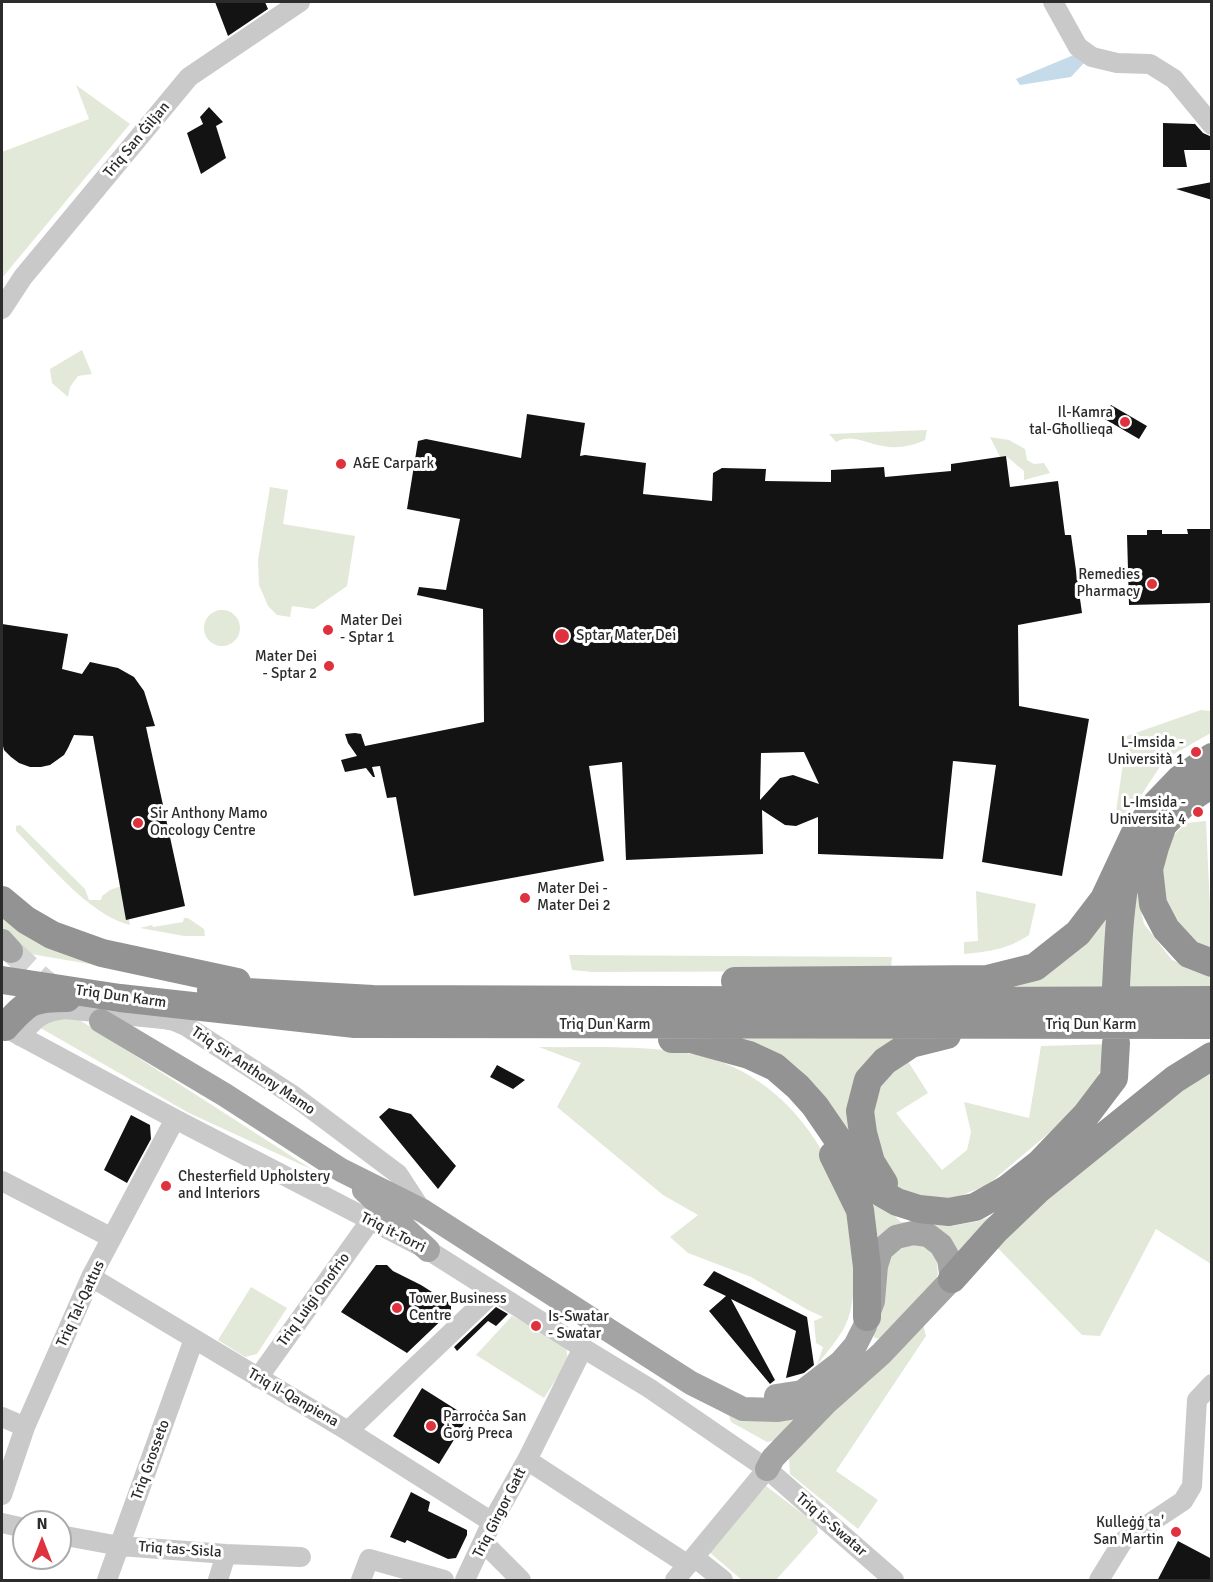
<!DOCTYPE html>
<meta charset="utf-8">
<style>
body{margin:0}
#map{position:relative;width:1213px;height:1582px;overflow:hidden;background:#fff;font-family:Signika,sans-serif}
canvas{display:block}
.frame{position:absolute;inset:0;border:3px solid #2c2c2c;pointer-events:none}
.north{position:absolute;left:12px;top:1510px;width:60px;height:60px;box-sizing:border-box;background:#fff;border:2px solid #ababab;border-radius:50%;rotate:0deg;font-size:16px;font-weight:700;line-height:24px;text-align:center;color:#2c2c2c}
.north::after{content:'';display:block;margin:auto;width:21px;height:27px;background:#de323f;clip-path:polygon(50% 0,100% 100%,50% 72%,0 100%)}
</style>
<div id="map">
<canvas width="1213" height="1582"></canvas>
<div class="frame"></div>
<div class="north">N</div>
</div>
<script>
const ctx = document.querySelector('canvas').getContext('2d');
ctx.lineJoin = 'round';
function fill(path, color) { ctx.fillStyle = color; ctx.fill(path, 'evenodd'); }
function strokePath(path, color, width, dash) { ctx.strokeStyle = color; ctx.lineWidth = width; ctx.lineCap = dash ? 'butt' : 'round'; ctx.setLineDash(dash || []); ctx.stroke(path); }
function write(font, color, halo, rows, align = 'center') {
  ctx.font = font + ' Signika,sans-serif'; ctx.lineWidth = 6; ctx.setLineDash([]); ctx.textBaseline = 'middle'; ctx.strokeStyle = halo; ctx.fillStyle = color; for (const [text, x, y, turn = 0] of rows) {
    ctx.save(); ctx.translate(x, y); ctx.rotate((+turn || 0) * Math.PI / 180); ctx.textAlign = isNaN(turn) ? turn : align; if (halo) ctx.strokeText(text, 0, 0); ctx.fillText(text, 0, 0); ctx.restore();
  }
}
fill(new Path2D(`
 M 76,85 L 130,124 L 2,278 L 2,152 L 89,119 Z
 M 82,350 L 92,374 L 78,376 L 70,387 L 68,397 L 52,383 L 50,369 Z
 M 927,430 L 925,440 C 913,446 896,449 883,446 C 867,444 852,433 836,442 L 829,434 Z
 M 990,437 L 1009,440 L 1025,449 L 1027,460 L 1034,464 L 1044,463 L 1050,473 L 1024,480 L 1024,471 L 1006,456 L 1000,457 Z
 M 270,487 L 288,490 L 283,524 L 355,536 L 347,586 L 314,609 L 292,606 L 290,617 L 277,615 L 268,606 L 259,585 L 258,560 Z
 M204 628a18 18 0 1 1 36 0a18 18 0 1 1-36 0Z
 M 1201,710 L 1211,711 L 1211,733 L 1165,759 L 1121,826 L 1114,825 L 1127,736 Z
 M 1206,821 L 1211,930 L 1211,958 L 1170,927 L 1157,852 L 1186,823 Z
 M 20,825 L 85,889 L 89,900 L 101,900 L 102,896 L 110,890 L 121,886 L 130,925 C 90,916 45,860 16,831 L 16,826 Z
 M 1135,883 L 1144,924 L 1172,960 L 1211,975 L 1212,993 L 1130,992 Z
 M 976,891 L 1036,904 L 1029,935 C 1006,950 991,951 964,954 L 964,942 L 978,941 Z
 M 1108,906 L 1103,991 L 974,992 Z
 M 2,908 L 101,966 L 31,954 L 2,938 Z
 M 184,918 L 188,918 L 204,929 L 205,936 L 184,936 L 140,928 L 152,925 L 153,927 L 183,922 Z
 M 569,955 L 892,957 L 891,971 L 592,972 L 572,970 Z
 M 62,1014 L 78,1019 L 313,1170 L 189,1113 L 37,1026 Z
 M 705,1034 L 915,1035 L 887,1047 L 858,1149 L 833,1115 Z
 M 1109,1044 L 1097,1080 L 1080,1107 L 986,1186 L 954,1198 L 919,1197 L 893,1186 L 866,1102 L 906,1058 L 928,1093 L 896,1113 L 942,1170 L 967,1150 L 971,1132 L 964,1102 L 1029,1118 L 1041,1046 Z
 M 539,1047 C 597,1048 671,1043 724,1063 C 775,1083 811,1125 834,1173 C 838,1181 843,1189 846,1198 C 852,1220 854,1243 854,1265 C 854,1284 854,1306 846,1324 C 841,1336 826,1353 817,1365 L 823,1347 L 816,1343 L 814,1321 L 823,1317 L 808,1310 L 751,1277 L 688,1253 L 670,1237 L 698,1215 L 663,1195 L 557,1107 L 581,1063 Z
 M 1211,1068 L 1211,1264 L 1156,1229 L 1100,1336 L 1082,1335 L 992,1242 Z
 M 869,1192 L 901,1222 L 952,1226 L 979,1221 L 996,1214 L 957,1264 L 946,1245 L 879,1244 Z
 M 921,1241 L 936,1255 L 938,1274 L 934,1285 L 882,1339 L 875,1338 L 870,1330 L 890,1251 Z
 M 251,1287 L 287,1308 L 257,1354 L 245,1357 L 218,1340 Z
 M 512,1316 L 566,1345 L 568,1361 L 544,1398 L 476,1355 Z
 M 923,1324 L 926,1336 L 836,1471 L 878,1500 L 858,1529 L 790,1474 L 789,1459 L 797,1445 Z
 M 666,1376 L 709,1400 L 808,1410 L 781,1439 L 767,1442 L 731,1422 L 729,1416 Z
 M 766,1486 L 816,1524 L 818,1533 L 776,1580 L 742,1580 L 709,1552 Z`), '#e2e9d9');
fill(new Path2D(`
 M 1076,54 L 1084,63 L 1071,77 L 1020,85 L 1016,79 Z`), '#c5dbe9');
fill(new Path2D(`
 M 215,2 L 265,2 L 268,9 L 228,36 Z
 M 209,107 L 223,122 L 216,126 L 226,158 L 201,174 L 187,133 L 203,124 L 200,117 Z
 M 1163,123 L 1195,124 L 1203,133 L 1212,137 L 1212,150 L 1184,150 L 1187,167 L 1163,167 Z
 M 1212,182 L 1212,200 L 1176,189 Z
 M 1111,405 L 1147,426 L 1139,439 L 1103,418 Z
 M 527,414 L 585,423 L 580,456 L 585,455 L 646,463 L 643,494 L 712,501 L 713,473 L 722,468 L 766,469 L 765,481 L 831,482 L 831,470 L 884,467 L 885,477 L 951,471 L 951,464 L 1006,456 L 1010,487 L 1058,481 L 1065,535 L 1071,535 L 1082,613 L 1018,625 L 1019,706 L 1089,719 L 1062,876 L 982,862 L 996,765 L 953,761 L 943,859 L 818,854 L 818,817 L 796,826 L 785,825 L 762,810 L 763,854 L 626,860 L 622,762 L 589,766 L 604,861 L 414,896 L 396,797 L 387,798 L 380,766 L 372,767 L 375,777 L 373,777 L 366,768 L 345,772 L 341,760 L 357,756 L 348,743 L 345,734 L 355,733 L 361,734 L 365,746 L 484,722 L 483,609 L 417,595 L 419,587 L 446,590 L 460,519 L 407,509 L 418,441 L 426,439 L 521,458 ZM 804,752 L 819,784 L 793,775 L 780,778 L 760,800 L 761,753 Z
 M 1187,529 L 1212,529 L 1212,602 L 1209,603 L 1129,605 L 1127,535 L 1147,535 L 1147,530 L 1162,530 L 1162,534 L 1188,534 Z
 M 2,624 L 68,634 L 62,669 L 82,674 L 90,662 L 118,668 L 134,677 L 144,691 L 155,726 L 146,727 L 185,906 L 126,920 L 93,736 L 74,735 L 68,748 L 64,755 L 50,765 L 41,767 L 30,767 L 19,763 L 11,757 L 4,750 L 2,742 Z
 M 497,1065 L 525,1080 L 513,1089 L 490,1077 Z
 M 389,1108 L 411,1114 L 456,1166 L 438,1189 L 379,1117 Z
 M 131,1115 L 150,1125 L 151,1139 L 127,1183 L 104,1170 Z
 M 376,1265 L 387,1265 L 393,1271 L 421,1285 L 451,1304 L 451,1311 L 407,1353 L 341,1312 Z
 M 714,1271 L 807,1317 L 814,1365 L 804,1373 L 786,1378 L 796,1331 L 731,1299 L 775,1380 L 770,1384 L 709,1311 L 726,1296 L 703,1285 Z
 M 496,1307 L 508,1314 L 496,1326 L 488,1321 L 457,1351 L 454,1347 Z
 M 422,1388 L 468,1417 L 439,1464 L 393,1436 Z
 M 411,1492 L 430,1502 L 428,1511 L 467,1530 L 467,1535 L 456,1558 L 448,1559 L 407,1540 L 405,1543 L 390,1537 Z
 M 1178,1541 L 1212,1559 L 1212,1581 L 1157,1581 Z`), '#131313');
strokePath(new Path2D(`
 M 11,951 L 43,980 L 57,990`), '#d5d5d5', 24, [24, 12]);
strokePath(new Path2D(`
 M 1053,2 L 1078,47 L 1092,57 L 1117,63 L 1150,64 L 1174,79 L 1212,125
 M 2,309 L 23,277 L 189,77 L 300,2
 M 2,1026 L 175,1119 L 428,1250 L 583,1348 L 649,1388 L 767,1469 L 894,1580
 M 20,1036 C 36,1018 40,1012 65,1009 L 163,1019 L 174,1021 L 186,1026 L 294,1096 L 398,1174 L 422,1211
 M 2,1181 L 112,1238
 M 91,1277 L 348,1431 L 492,1522
 M 258,1378 L 370,1221
 M 2,1417 L 25,1427
 M 348,1431 L 494,1292
 M 527,1460 L 688,1565
 M 2,1495 L 25,1427 L 91,1277 L 175,1119
 M 2,1523 L 24,1528
 M 60,1535 L 120,1546 L 226,1554 L 301,1557
 M 484,1543 L 521,1580
 M 694,1557 L 723,1580
 M 107,1580 L 194,1339
 M 218,1580 L 226,1554
 M 361,1580 L 369,1559 L 444,1580
 M 465,1580 L 492,1522 L 527,1460 L 583,1348
 M 675,1580 L 767,1469
 M 1099,1580 L 1123,1541 L 1183,1501 L 1192,1486 L 1197,1400 L 1212,1384`), '#c9c9c9', 20);
strokePath(new Path2D(`
 M 2,941 L 11,951
 M 101,1021 L 225,1095 L 341,1170 L 423,1211 L 691,1383 L 743,1409 L 778,1410 L 827,1402
 M 364,1190 L 428,1250
 M 767,1469 L 773,1458 L 827,1402 L 881,1354 L 952,1279 L 949,1259 L 941,1245 L 928,1235 L 913,1233 L 896,1237 L 881,1250 L 876,1266 L 873,1301 L 867,1317 L 865,1326 L 855,1346 L 841,1362 L 802,1392 L 776,1396`), '#a4a4a4', 24);
strokePath(new Path2D(`
 M 1164,822 L 1155,847 L 1149,869 L 1153,904 L 1166,929 L 1189,954 L 1212,963
 M 1153,837 C 1169,817 1189,796 1212,785
 M 2,900 L 26,920 L 52,935 L 102,953 L 237,982
 M 2,980 L 120,998 L 355,1024 L 1212,1025
 M 735,981 L 987,979 L 1035,967 L 1078,933 L 1104,899 L 1134,835 L 1157,803 L 1180,779 L 1212,757
 M 1116,988 C 1118,949 1119,910 1127,872
 M 211,990 L 373,999 L 976,1001 L 1212,1000
 M 5,1027 C 28,1001 32,998 67,998
 M 672,1039 L 691,1039 L 749,1055 L 775,1067 L 798,1087 L 815,1106 L 852,1160 L 878,1191 L 897,1202 L 919,1209 L 949,1212 L 975,1207 L 1007,1189 L 1040,1163 L 1086,1115 L 1114,1078 L 1116,1043
 M 833,1155 L 860,1210 L 867,1267 L 867,1317
 M 884,1183 L 871,1162 L 863,1133 L 860,1111 L 868,1080 L 885,1061 L 911,1044 L 947,1035
 M 952,1279 L 995,1231 L 1040,1188 L 1175,1079 L 1212,1056`), '#939393', 28);
for (const [x, y, r, color] of [
 [1125,422,6,"#de323f"],
 [341,464,6,"#de323f"],
 [1152,584,6,"#de323f"],
 [328,630,6,"#de323f"],
 [562,636,8,"#de323f"],
 [329,666,6,"#de323f"],
 [1196,752,6,"#de323f"],
 [1198,812,6,"#de323f"],
 [138,823,6,"#de323f"],
 [525,898,6,"#de323f"],
 [166,1186,6,"#de323f"],
 [397,1308,6,"#de323f"],
 [536,1326,6,"#de323f"],
 [431,1426,6,"#de323f"],
 [1176,1532,6,"#de323f"]
]) { const dot = new Path2D(); dot.arc(x, y, r, 0, 2 * Math.PI); ctx.fillStyle = color; ctx.fill(dot); strokePath(dot, '#fff', 2); }
write('15px', '#2c2c2c', '#fff', [
 ["Triq San Ġiljan",137,140,-50],
 ["Triq Dun Karm",121,997,8],
 ["Triq Dun Karm",605,1025],
 ["Triq Dun Karm",1091,1025],
 ["Triq Sir Anthony Mamo",253,1071,34],
 ["Triq it-Torri",393,1233,27],
 ["Triq Luigi Onofrio",314,1300,-54],
 ["Triq Tal-Qattus",81,1304,-65],
 ["Triq il-Qanpiena",293,1398,30],
 ["Triq Grosseto",151,1460,-70],
 ["Triq Girgor Gatt",500,1513,-63],
 ["Triq is-Swatar",831,1525,41],
 ["Triq tas-Sisla",180,1550,4]
]);
write('15px', '#2c2c2c', '#fff', [
 ["Il-Kamra",1113,413,"right"],
 ["tal-Għollieqa",1113,430,"right"],
 ["A&E Carpark",353,464],
 ["Remedies",1140,575,"right"],
 ["Pharmacy",1140,592,"right"],
 ["Mater Dei",340,621],
 ["- Sptar 1",340,638],
 ["Sptar Mater Dei",576,636],
 ["Mater Dei",317,657,"right"],
 ["- Sptar 2",317,674,"right"],
 ["L-Imsida -",1184,743,"right"],
 ["Università 1",1184,760,"right"],
 ["L-Imsida -",1186,803,"right"],
 ["Università 4",1186,820,"right"],
 ["Sir Anthony Mamo",150,814],
 ["Oncology Centre",150,831],
 ["Mater Dei -",537,889],
 ["Mater Dei 2",537,906],
 ["Chesterfield Upholstery",178,1177],
 ["and Interiors",178,1194],
 ["Tower Business",409,1299],
 ["Centre",409,1316],
 ["Is-Swatar",548,1317],
 ["- Swatar",548,1334],
 ["Parroċċa San",443,1417],
 ["Ġorġ Preca",443,1434],
 ["Kulleġġ ta'",1164,1523,"right"],
 ["San Martin",1164,1540,"right"]
], 'left');
</script>
